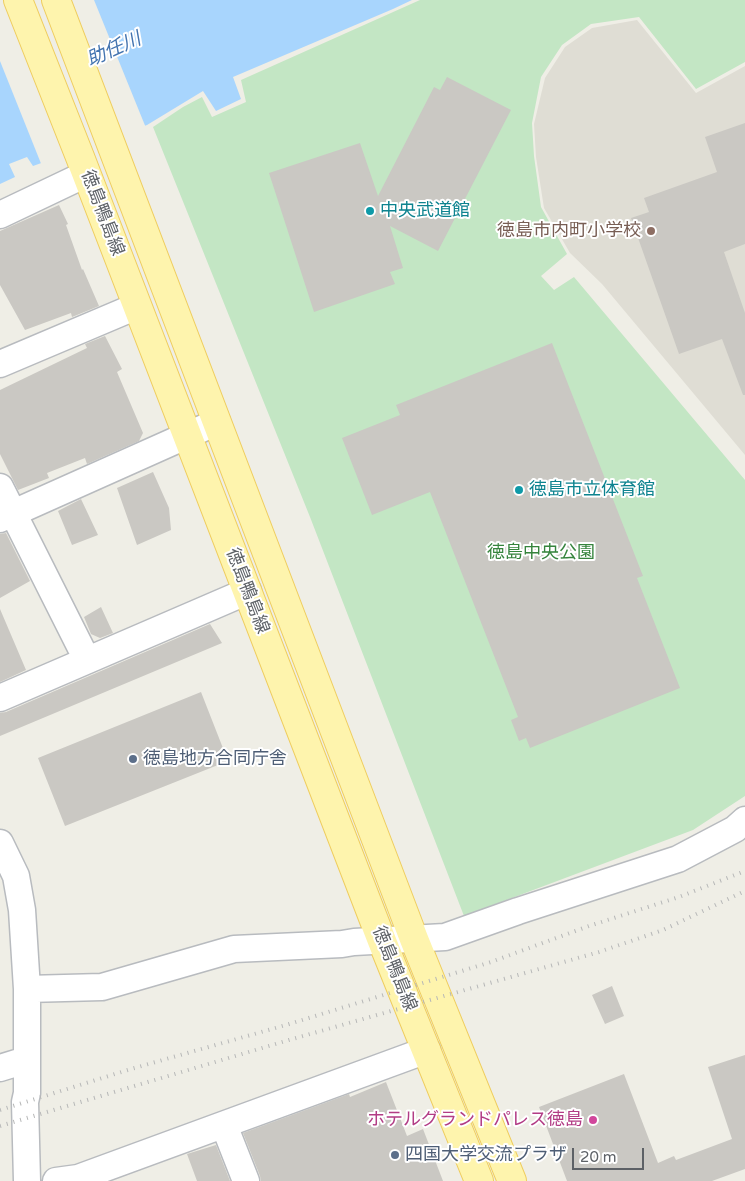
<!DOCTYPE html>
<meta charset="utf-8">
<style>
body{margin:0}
#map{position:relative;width:745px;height:1181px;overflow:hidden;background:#efeee6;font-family:"Varela Round",sans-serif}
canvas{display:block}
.scale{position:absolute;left:572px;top:1148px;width:72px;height:22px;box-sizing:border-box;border:2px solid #5d6166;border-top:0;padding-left:6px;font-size:15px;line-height:18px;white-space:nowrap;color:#5d6166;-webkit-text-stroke:4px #fff;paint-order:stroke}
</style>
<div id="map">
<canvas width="745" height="1181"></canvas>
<div class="scale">20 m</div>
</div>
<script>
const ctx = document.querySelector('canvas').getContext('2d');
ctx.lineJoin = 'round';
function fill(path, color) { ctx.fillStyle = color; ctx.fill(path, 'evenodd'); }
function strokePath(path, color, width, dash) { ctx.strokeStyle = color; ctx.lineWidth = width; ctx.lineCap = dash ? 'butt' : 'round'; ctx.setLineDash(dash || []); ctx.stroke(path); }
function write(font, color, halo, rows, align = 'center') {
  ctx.font = font + ' "Varela Round","Noto Sans JP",sans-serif'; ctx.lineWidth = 4; ctx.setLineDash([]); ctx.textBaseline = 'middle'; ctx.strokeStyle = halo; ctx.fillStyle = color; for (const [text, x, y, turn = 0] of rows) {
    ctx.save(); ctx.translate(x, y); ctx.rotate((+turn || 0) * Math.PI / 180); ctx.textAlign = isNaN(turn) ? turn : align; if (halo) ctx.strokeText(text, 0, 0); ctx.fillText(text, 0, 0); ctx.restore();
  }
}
fill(new Path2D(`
 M 637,20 L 696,93 L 745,66 L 745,455 L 602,284 L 570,253 L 544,208 L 536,157 L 534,124 L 545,78 L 565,47 L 592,28 Z`), '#dfddd4');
fill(new Path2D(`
 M 420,0 L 745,0 L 745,62 L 696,89 L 639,17 L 591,24 L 562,45 L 541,77 L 532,123 L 534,156 L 541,207 L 567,254 L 541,276 L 554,290 L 574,277 L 745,480 L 745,796 L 693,830 L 464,916 L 310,517 L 153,127 L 183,107 L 202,97 L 212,117 L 246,102 L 241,80 Z`), '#c3e6c4');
fill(new Path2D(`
 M 57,0 L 412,0 L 393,9 L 233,77 L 241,99 L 216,111 L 203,91 L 147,125 L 33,166 L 27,157 L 9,164 L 15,177 L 0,184 L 0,24 Z`), '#a8d5fd');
fill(new Path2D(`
 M 50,0 L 94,0 L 146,128 L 42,166 L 0,61 L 0,21 Z`), '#efeee6');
fill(new Path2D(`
 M 447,77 L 511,110 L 438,251 L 390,226 L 403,268 L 390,272 L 395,284 L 314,312 L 269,173 L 360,143 L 378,196 L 434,87 L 440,90 Z
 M 745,123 L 745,244 L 724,252 L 745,313 L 745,395 L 743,395 L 722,339 L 679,354 L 631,218 L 649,212 L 644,198 L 717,172 L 705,137 Z
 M 59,205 L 68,224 L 66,225 L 82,270 L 83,269 L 99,306 L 72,317 L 71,313 L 25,330 L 0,285 L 0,231 Z
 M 105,336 L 122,369 L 117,372 L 143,433 L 139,441 L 87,464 L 85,458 L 47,473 L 49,478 L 18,490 L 0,454 L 0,390 L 87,348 L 85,344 Z
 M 552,343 L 643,576 L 637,578 L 680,688 L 530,748 L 526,738 L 519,741 L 511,720 L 518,717 L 430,492 L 372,515 L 342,438 L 400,415 L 396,405 Z
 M 153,472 L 169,508 L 171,530 L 137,545 L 117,488 Z
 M 81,499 L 98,535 L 72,545 L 58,511 Z
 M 6,533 L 30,581 L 0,598 L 0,534 Z
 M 101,607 L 113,633 L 100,638 L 91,634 L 84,617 Z
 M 0,609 L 26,670 L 0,682 Z
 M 210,624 L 222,643 L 0,736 L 0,713 L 6,712 Z
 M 201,692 L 228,761 L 65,826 L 38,758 Z
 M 612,986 L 624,1016 L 605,1024 L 592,995 Z
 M 745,1055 L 745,1169 L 712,1181 L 567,1181 L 539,1107 L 624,1074 L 658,1163 L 674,1156 L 676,1160 L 732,1139 L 708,1067 Z
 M 386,1082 L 407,1136 L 423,1129 L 443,1181 L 261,1181 L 260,1176 L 243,1133 L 349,1094 L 350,1097 Z
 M 216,1145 L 230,1181 L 197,1181 L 187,1154 Z`), '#cac8c3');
const minor = new Path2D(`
 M 0,215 L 86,174
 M 0,364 L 137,306
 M 0,487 L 87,660
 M 0,519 L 217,422
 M 0,698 L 248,591
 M 0,843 L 16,876 L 22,910 L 27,989 L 27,1093 L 25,1102 L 27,1181
 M 27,989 L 102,987 L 234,949 L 342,944 L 354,942 L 445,937 L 518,911 L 678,859 L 735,829 L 745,820
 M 0,1068 L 26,1060
 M 224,1125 L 246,1181
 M 56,1181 L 78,1178 L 427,1050`);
const major = new Path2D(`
 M 18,0 L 80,157 L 382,941 L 479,1181
 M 56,0 L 414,939 L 512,1181`);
strokePath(minor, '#b8bbbf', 29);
strokePath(major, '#efcd5f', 30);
strokePath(minor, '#fff', 26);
strokePath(major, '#fef4ad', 28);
strokePath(new Path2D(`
 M 0,1110 L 131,1069 L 286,1025 L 491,962 L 589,926 L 679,897 L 745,871
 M 0,1126 L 289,1040 L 599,952 L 663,930 L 745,891`), '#b6b7b7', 4, [1, 6]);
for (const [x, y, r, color] of [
 [370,211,5,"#0f9aa8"],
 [651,231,5,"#8d6e63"],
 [519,490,5,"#0f9aa8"],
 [133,759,5,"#5c6f8a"],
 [593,1120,5,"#d1479c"],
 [395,1155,5,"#5c6f8a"]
]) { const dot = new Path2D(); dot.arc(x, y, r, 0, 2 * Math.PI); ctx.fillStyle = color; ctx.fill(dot); strokePath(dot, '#fff', 2); }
write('18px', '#0d838f', '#fff', [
 ["中央武道館",380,211],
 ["徳島市立体育館",529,490]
], 'left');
write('18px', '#5d6166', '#fff', [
 ["徳島鴨島線",102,213,69],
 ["徳島鴨島線",247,591,69],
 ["徳島鴨島線",394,969,68]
]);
write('18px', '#785e54', '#fff', [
 ["徳島市内町小学校",641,231]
], 'right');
write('18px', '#36843d', '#fff', [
 ["徳島中央公園",541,553]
]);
write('18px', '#4e5e75', '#fff', [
 ["徳島地方合同庁舎",143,759],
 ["四国大学交流プラザ",405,1155]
], 'left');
write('18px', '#b23c85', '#fff', [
 ["ホテルグランドパレス徳島",583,1120]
], 'right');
write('italic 19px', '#4374b0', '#fff', [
 ["助任川",114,50,-24]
]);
</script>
